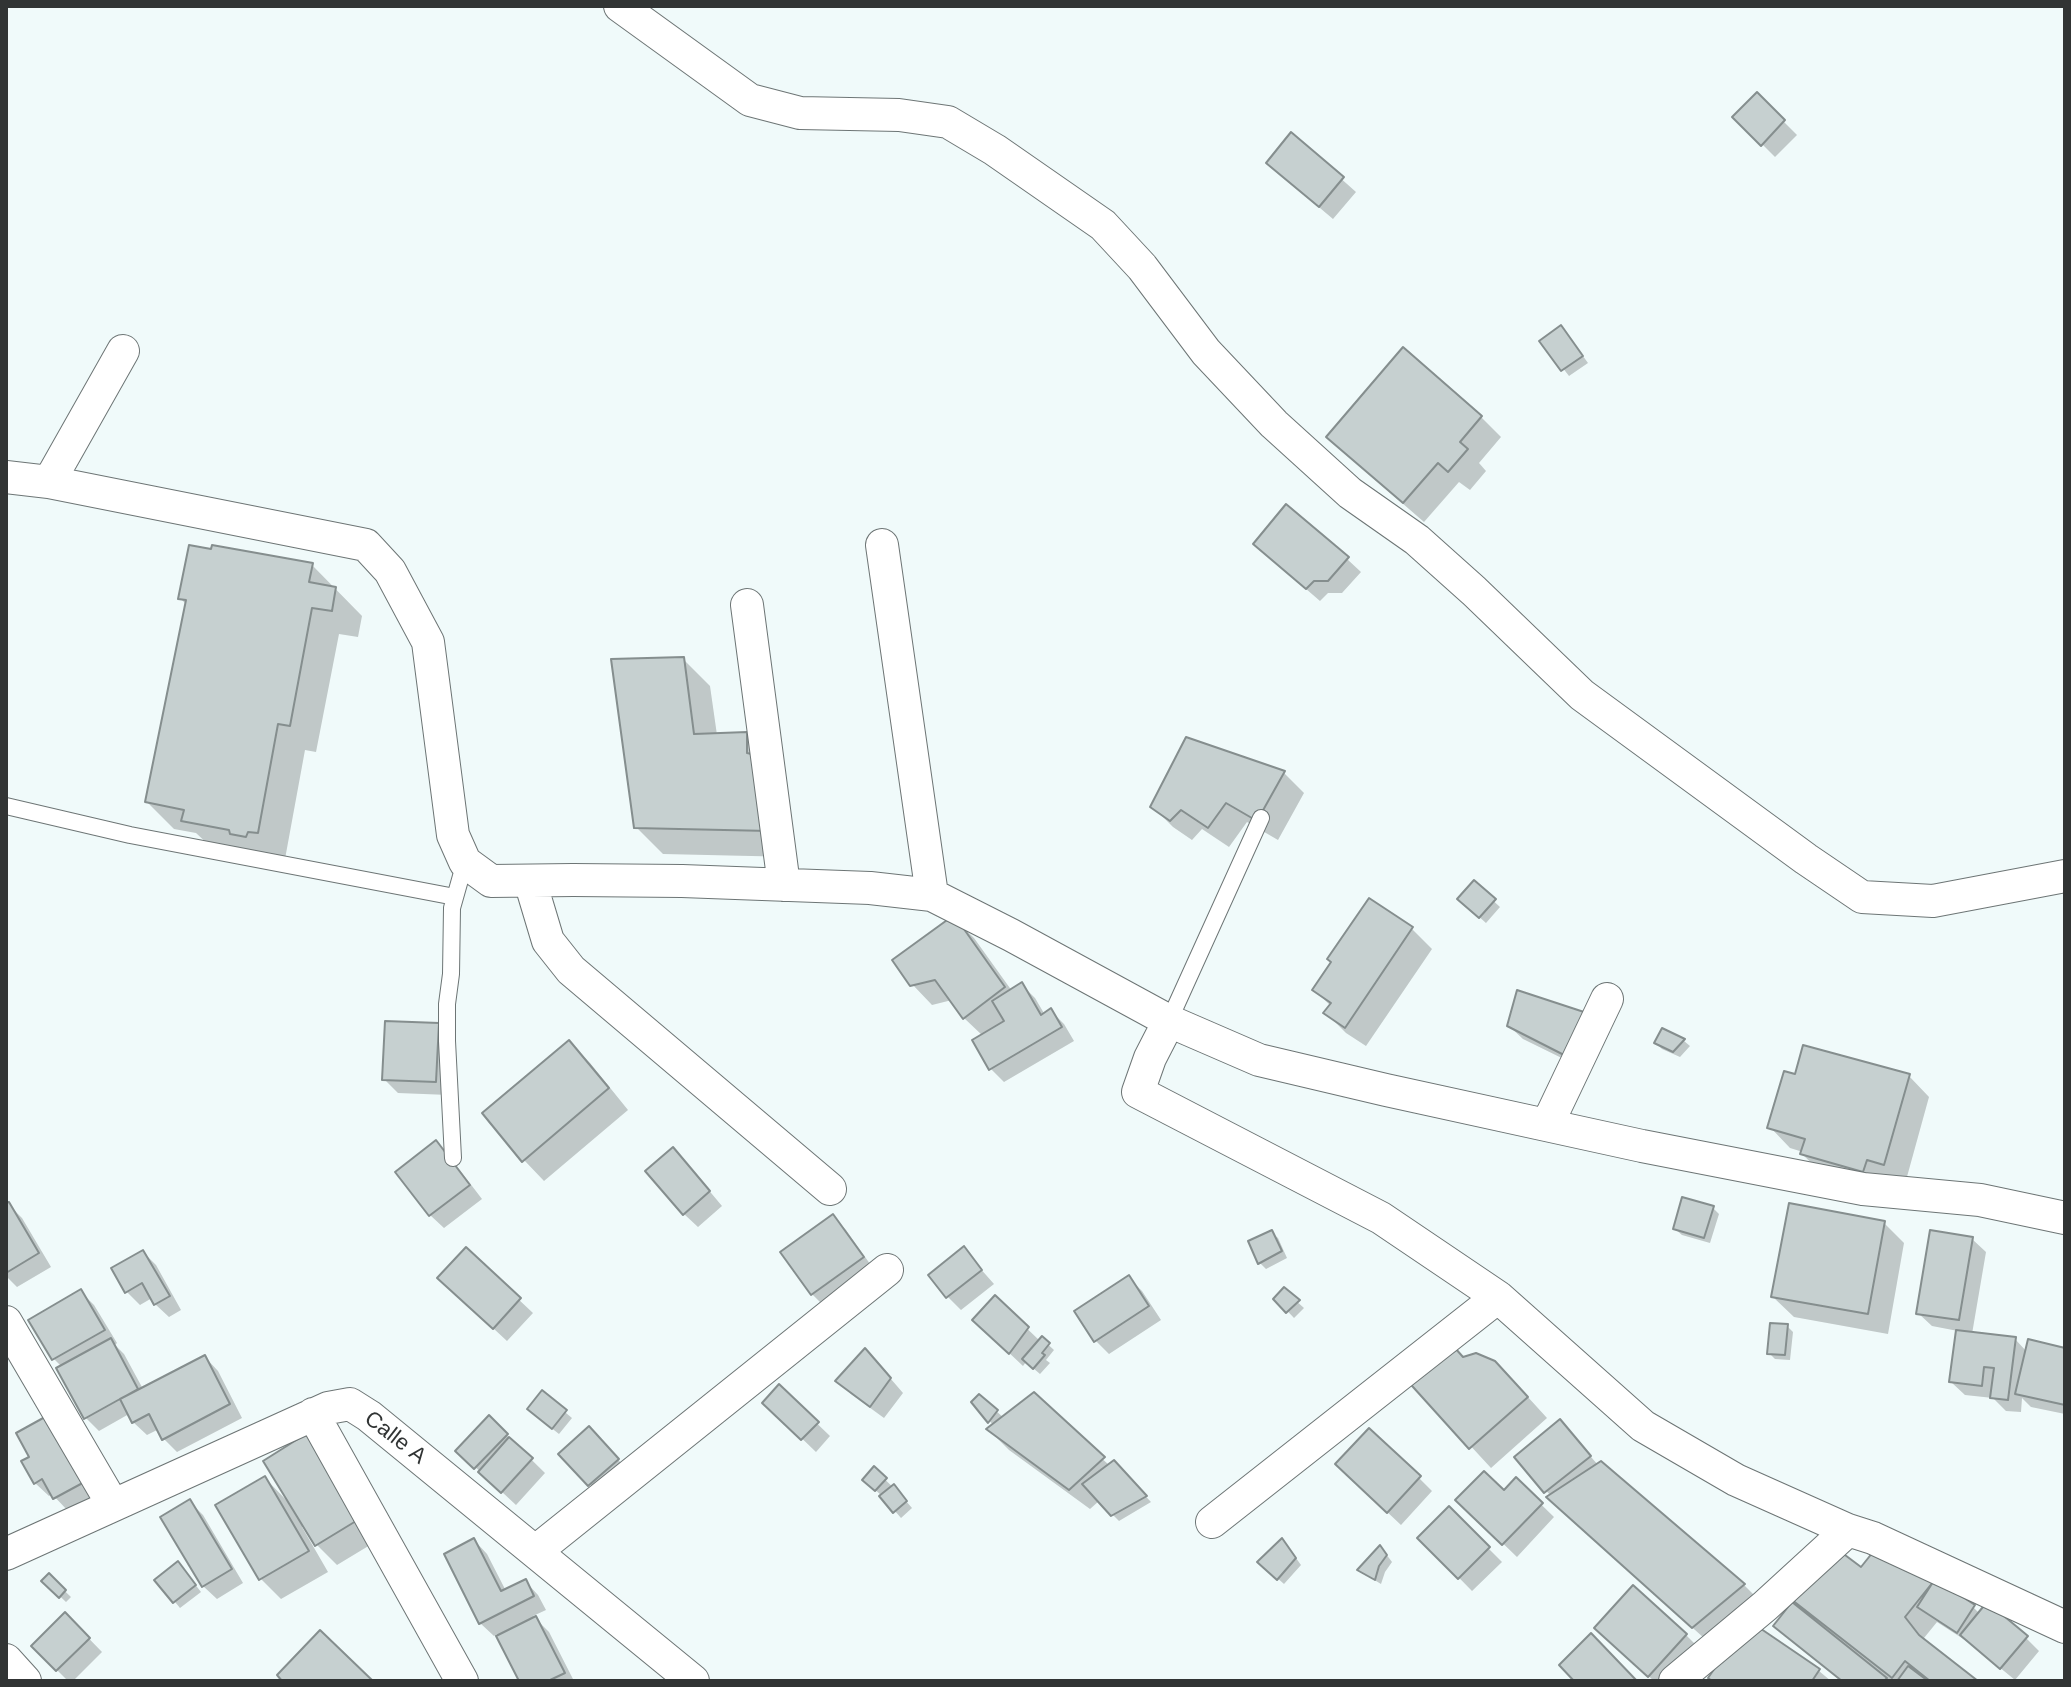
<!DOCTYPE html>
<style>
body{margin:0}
#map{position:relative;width:2071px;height:1687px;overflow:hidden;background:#f0fafa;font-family:Helvetica,sans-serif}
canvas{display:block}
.frame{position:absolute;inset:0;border:8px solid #313434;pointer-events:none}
</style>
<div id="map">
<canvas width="2071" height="1687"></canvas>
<div class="frame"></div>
</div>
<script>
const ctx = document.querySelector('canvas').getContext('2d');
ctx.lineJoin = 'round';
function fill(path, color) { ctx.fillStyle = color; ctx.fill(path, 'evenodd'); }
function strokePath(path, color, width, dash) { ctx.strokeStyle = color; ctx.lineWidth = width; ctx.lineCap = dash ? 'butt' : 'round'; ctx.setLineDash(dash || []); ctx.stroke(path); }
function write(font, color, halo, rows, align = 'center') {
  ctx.font = font + ' Helvetica,sans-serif'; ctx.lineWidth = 6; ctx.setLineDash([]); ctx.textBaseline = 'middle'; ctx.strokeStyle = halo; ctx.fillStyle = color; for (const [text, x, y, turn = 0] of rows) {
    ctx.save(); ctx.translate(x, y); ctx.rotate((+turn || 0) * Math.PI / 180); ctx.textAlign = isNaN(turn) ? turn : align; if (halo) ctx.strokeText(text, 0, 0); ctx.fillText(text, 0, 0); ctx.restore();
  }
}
fill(new Path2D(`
 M 1757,95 L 1797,135 L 1775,157 L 1735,117 Z
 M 1292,135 L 1356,192 L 1333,219 L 1282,176 Z
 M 1567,334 L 1588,363 L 1569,376 L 1542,341 Z
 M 1481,417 L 1501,437 L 1479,463 L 1486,471 L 1470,490 L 1459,482 L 1424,522 L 1349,457 L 1329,437 Z
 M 1269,557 L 1347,559 L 1361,572 L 1342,593 L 1328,593 L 1320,601 Z
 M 312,565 L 362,616 L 358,637 L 339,634 L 316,752 L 305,750 L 285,859 L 211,847 L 196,833 L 174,829 L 147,802 L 187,605 L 180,598 Z
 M 683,659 L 710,686 L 717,735 L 747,734 L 774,761 L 795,857 L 663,854 L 636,827 Z
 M 1284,773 L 1304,793 L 1278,840 L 1247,822 L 1229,847 L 1202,829 L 1192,840 L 1173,827 L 1153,807 Z
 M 1474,883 L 1500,907 L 1486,923 L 1466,905 Z
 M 953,918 L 974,938 L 1012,991 L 1022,985 L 1035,998 L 1045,1015 L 1051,1011 L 1064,1024 L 1074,1041 L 1004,1082 L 991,1069 L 983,1036 L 964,1018 L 952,1000 L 932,1005 L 912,984 Z
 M 1412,929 L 1432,949 L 1366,1046 L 1346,1033 L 1326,1013 L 1331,1006 L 1314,990 Z
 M 1518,993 L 1578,1066 L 1523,1039 L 1509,1026 Z
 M 438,1025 L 451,1038 L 449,1095 L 398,1093 L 384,1079 Z
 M 1663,1030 L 1684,1041 L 1690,1046 L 1680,1057 L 1662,1049 L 1656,1043 Z
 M 569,1043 L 590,1063 L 628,1110 L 544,1181 L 524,1160 Z
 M 1909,1076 L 1929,1097 L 1905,1184 L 1823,1174 L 1802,1154 L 1803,1152 L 1790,1148 L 1770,1127 L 1796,1077 Z
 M 449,1156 L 482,1199 L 444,1228 L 430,1215 Z
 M 686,1163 L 722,1206 L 698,1227 L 684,1214 Z
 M 8,1204 L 22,1218 L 51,1267 L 17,1287 L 6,1276 L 6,1206 Z
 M 1713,1208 L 1719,1214 L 1710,1243 L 1682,1235 L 1675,1229 Z
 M 833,1216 L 846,1230 L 875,1271 L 825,1307 L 812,1294 Z
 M 1884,1223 L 1904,1243 L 1888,1334 L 1794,1317 L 1773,1297 Z
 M 1271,1232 L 1278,1238 L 1287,1258 L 1266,1269 L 1260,1263 Z
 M 1972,1239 L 1986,1252 L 1972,1334 L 2015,1339 L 2027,1352 L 2065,1350 L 2065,1414 L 2031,1407 L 2022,1398 L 2021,1412 L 2006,1411 L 1993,1398 L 1965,1395 L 1951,1382 L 1958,1331 L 1932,1326 L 1918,1313 Z
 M 963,1249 L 994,1284 L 961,1310 L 948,1297 L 931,1275 Z
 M 466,1250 L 533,1313 L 507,1341 L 453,1291 Z
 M 143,1252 L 156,1265 L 181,1310 L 169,1317 L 155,1304 L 152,1298 L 140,1305 L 127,1292 Z
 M 1128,1277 L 1142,1291 L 1161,1320 L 1109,1354 L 1096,1341 L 1076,1312 Z
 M 1284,1290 L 1304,1308 L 1294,1318 L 1276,1299 Z
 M 81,1292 L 94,1305 L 117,1343 L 115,1345 L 124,1354 L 143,1389 L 205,1357 L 218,1371 L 242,1418 L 177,1452 L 163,1438 L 159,1429 L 147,1435 L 133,1422 L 129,1414 L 99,1431 L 86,1418 L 62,1367 L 54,1359 Z
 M 995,1298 L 1040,1341 L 1042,1339 L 1054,1350 L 1046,1360 L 1050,1363 L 1040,1374 L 1026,1362 L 1023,1366 L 988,1333 Z
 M 1787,1326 L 1793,1332 L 1790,1360 L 1775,1359 L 1769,1353 Z
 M 1464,1359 L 1516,1384 L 1547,1418 L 1491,1468 L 1407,1377 Z
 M 878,1364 L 903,1393 L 884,1418 L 851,1394 L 838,1381 Z
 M 779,1387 L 830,1436 L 816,1452 L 764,1402 Z
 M 542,1393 L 572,1418 L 559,1434 L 535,1415 Z
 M 1034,1395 L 1110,1466 L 1114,1463 L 1151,1502 L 1119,1521 L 1099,1501 L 1090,1509 L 1009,1450 L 989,1430 L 994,1426 L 974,1403 L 980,1397 L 1004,1418 Z
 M 489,1418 L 545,1473 L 516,1505 L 458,1451 Z
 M 1560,1421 L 1598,1465 L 1601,1463 L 1744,1585 L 1764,1605 L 1714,1647 L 1569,1517 L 1517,1457 Z
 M 308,1435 L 380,1539 L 337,1565 L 317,1545 L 305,1525 L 302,1527 L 328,1572 L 281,1599 L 261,1579 L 265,1478 L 289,1503 Z
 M 602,1442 L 630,1473 L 603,1498 L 561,1454 Z
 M 32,1458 L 102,1493 L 68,1511 L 52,1494 L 49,1496 L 35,1483 Z
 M 874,1469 L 899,1493 L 912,1508 L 901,1518 L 882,1496 L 871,1486 Z
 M 1351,1478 L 1419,1478 L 1432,1491 L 1401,1525 Z
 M 1516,1480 L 1554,1517 L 1517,1557 L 1458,1500 L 1504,1493 Z
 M 189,1501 L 203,1515 L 243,1583 L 217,1599 L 203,1586 Z
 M 1449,1509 L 1502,1562 L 1472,1591 L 1420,1538 Z
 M 474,1540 L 487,1554 L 506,1591 L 525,1581 L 538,1595 L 546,1610 L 533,1616 L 549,1632 L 574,1681 L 521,1681 L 497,1634 L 494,1636 L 480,1623 Z
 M 1881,1545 L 1933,1586 L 1973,1607 L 1980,1614 L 2026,1638 L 2039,1651 L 2015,1680 L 1971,1644 L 1937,1622 L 1924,1638 L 1931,1647 L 1974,1681 L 1841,1681 L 1789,1639 L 1775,1625 L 1804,1610 L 1790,1596 L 1861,1570 Z
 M 1288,1547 L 1301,1565 L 1284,1584 L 1266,1568 Z
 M 1386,1554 L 1392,1562 L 1385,1572 L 1381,1584 L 1366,1575 L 1360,1569 Z
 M 184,1570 L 201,1592 L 180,1608 L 157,1580 Z
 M 49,1576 L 71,1597 L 66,1602 L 44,1581 Z
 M 65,1614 L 102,1652 L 73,1681 L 68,1681 L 33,1646 Z
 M 1686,1635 L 1699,1648 L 1669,1681 L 1654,1681 L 1610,1641 Z
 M 1819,1671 L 1831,1681 L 1713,1681 Z`), '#0003');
const building = new Path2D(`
 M 1757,92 L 1785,120 L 1761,146 L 1732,117 Z
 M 1291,132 L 1344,177 L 1319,207 L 1266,163 Z
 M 1561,325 L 1583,356 L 1561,371 L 1539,341 Z
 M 1403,347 L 1482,416 L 1460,442 L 1468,449 L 1448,472 L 1438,463 L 1403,503 L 1326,437 Z
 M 1286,504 L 1349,557 L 1328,581 L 1314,581 L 1306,589 L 1253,544 Z
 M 189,545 L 211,549 L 212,545 L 313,563 L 309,582 L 336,587 L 332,611 L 312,608 L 290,726 L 278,724 L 258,833 L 248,832 L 246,837 L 230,834 L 229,830 L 181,821 L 184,810 L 145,802 L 186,600 L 178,599 Z
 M 684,657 L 694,734 L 747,732 L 747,753 L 760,756 L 769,831 L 634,828 L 611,659 Z
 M 1186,737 L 1285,771 L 1257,821 L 1226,803 L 1208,828 L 1181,810 L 1170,821 L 1150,807 Z
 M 1474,880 L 1496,899 L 1479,918 L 1457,899 Z
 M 1369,898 L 1413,927 L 1345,1028 L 1323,1013 L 1331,1003 L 1312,990 L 1331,962 L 1327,959 Z
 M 954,915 L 1005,987 L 963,1019 L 935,980 L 910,986 L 892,960 Z
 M 1022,982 L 1041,1015 L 1051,1008 L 1062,1027 L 989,1070 L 972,1040 L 1004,1021 L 992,1001 Z
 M 1517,990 L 1584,1012 L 1564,1055 L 1507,1026 Z
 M 385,1021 L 439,1023 L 436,1082 L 382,1080 Z
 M 1662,1028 L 1685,1039 L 1673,1052 L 1654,1043 Z
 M 569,1040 L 609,1088 L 522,1162 L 482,1113 Z
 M 1803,1045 L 1910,1074 L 1884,1165 L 1867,1160 L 1863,1172 L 1800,1154 L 1805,1139 L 1767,1128 L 1784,1071 L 1795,1074 Z
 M 436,1140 L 470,1185 L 429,1216 L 395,1172 Z
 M 673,1147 L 710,1191 L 683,1215 L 645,1171 Z
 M 1682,1197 L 1714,1206 L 1704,1238 L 1673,1229 Z
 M 9,1202 L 39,1253 L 6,1273 L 6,1203 Z
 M 1789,1203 L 1885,1221 L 1868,1314 L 1771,1297 Z
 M 833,1214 L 864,1257 L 811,1295 L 780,1252 Z
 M 1272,1230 L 1282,1251 L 1258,1264 L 1248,1241 Z
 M 1930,1230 L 1973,1237 L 1959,1320 L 1916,1314 Z
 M 964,1246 L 982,1270 L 946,1298 L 928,1275 Z
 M 466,1247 L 521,1298 L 493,1329 L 437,1278 Z
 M 143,1250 L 170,1296 L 154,1305 L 142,1283 L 125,1293 L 111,1268 Z
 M 1129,1275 L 1149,1306 L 1094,1342 L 1074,1311 Z
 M 1284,1287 L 1300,1300 L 1286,1313 L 1273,1299 Z
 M 81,1289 L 105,1330 L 52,1360 L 28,1320 Z
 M 995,1295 L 1029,1327 L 1009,1354 L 972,1320 Z
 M 1770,1323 L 1788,1324 L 1785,1355 L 1767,1354 Z
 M 1956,1330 L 2016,1337 L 2008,1400 L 1990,1398 L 1994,1368 L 1984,1367 L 1982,1386 L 1949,1382 Z
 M 1042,1336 L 1050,1343 L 1042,1353 L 1045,1355 L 1033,1369 L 1022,1359 Z
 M 111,1338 L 138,1389 L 84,1419 L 56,1368 Z
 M 1447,1339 L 1463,1357 L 1476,1353 L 1495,1361 L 1528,1397 L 1469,1449 L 1404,1377 Z
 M 2028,1339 L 2065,1348 L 2065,1405 L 2015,1394 Z
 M 865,1348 L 891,1378 L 870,1407 L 835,1381 Z
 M 205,1355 L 230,1404 L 162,1440 L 149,1414 L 132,1423 L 120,1399 Z
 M 779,1384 L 819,1422 L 801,1440 L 762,1403 Z
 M 542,1390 L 567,1410 L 552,1429 L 527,1409 Z
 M 1034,1392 L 1105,1457 L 1069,1490 L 986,1429 Z
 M 979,1394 L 998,1410 L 988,1423 L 971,1402 Z
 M 54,1412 L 90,1479 L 53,1499 L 42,1479 L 34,1484 L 21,1461 L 29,1457 L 16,1433 Z
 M 489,1415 L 508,1434 L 474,1469 L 455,1451 Z
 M 1560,1419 L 1591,1456 L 1544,1493 L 1514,1457 Z
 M 589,1426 L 619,1459 L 588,1486 L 558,1454 Z
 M 1369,1428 L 1421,1476 L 1387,1513 L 1335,1464 Z
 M 309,1432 L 361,1518 L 315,1546 L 263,1461 Z
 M 509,1437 L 533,1458 L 501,1493 L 478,1472 Z
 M 1114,1460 L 1147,1496 L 1111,1516 L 1082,1484 Z
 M 1601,1461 L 1745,1584 L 1692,1628 L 1546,1497 Z
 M 874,1466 L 887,1478 L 875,1491 L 862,1480 Z
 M 1484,1471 L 1504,1490 L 1516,1477 L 1543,1503 L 1502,1545 L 1455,1500 Z
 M 265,1476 L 309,1551 L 259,1580 L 215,1505 Z
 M 894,1484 L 907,1501 L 893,1513 L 879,1496 Z
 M 190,1499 L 232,1569 L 202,1587 L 160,1517 Z
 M 1449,1506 L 1490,1547 L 1458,1579 L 1417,1538 Z
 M 474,1538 L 501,1591 L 526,1579 L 534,1596 L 479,1624 L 444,1554 Z
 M 1282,1538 L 1296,1558 L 1277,1580 L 1257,1562 Z
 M 1881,1542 L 1933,1582 L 1905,1617 L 1919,1635 L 1978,1681 L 1930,1681 L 1905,1661 L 1892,1678 L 1787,1596 L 1829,1543 L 1861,1567 Z
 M 1380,1545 L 1387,1555 L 1379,1566 L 1375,1580 L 1357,1570 Z
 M 178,1561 L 196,1585 L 173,1603 L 154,1580 Z
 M 49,1573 L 66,1590 L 59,1598 L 41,1581 Z
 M 1935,1579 L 1975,1605 L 1957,1633 L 1917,1607 Z
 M 1633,1585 L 1687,1634 L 1648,1677 L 1594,1628 Z
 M 1792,1602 L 1887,1678 L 1884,1681 L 1842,1681 L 1773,1626 Z
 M 1987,1602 L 2028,1636 L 2000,1669 L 1960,1635 Z
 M 65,1612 L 90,1638 L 56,1671 L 31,1646 Z
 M 536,1616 L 565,1673 L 548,1681 L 519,1681 L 496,1636 Z
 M 1748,1620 L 1820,1669 L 1812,1681 L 1712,1681 L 1708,1678 Z
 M 320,1630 L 373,1681 L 282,1681 L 277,1675 Z
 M 1591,1633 L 1637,1681 L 1574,1681 L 1559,1665 Z
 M 1908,1666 L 1928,1681 L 1897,1681 Z`);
fill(building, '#c6d0d0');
strokePath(building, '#858e8e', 2);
const lane = new Path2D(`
 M 6,806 L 130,835 L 455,897
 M 1169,1021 L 1261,818
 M 453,1158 L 447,1041 L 447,1004 L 451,974 L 452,908 L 465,862`);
const street = new Path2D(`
 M 620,6 L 750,100 L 800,113 L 899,115 L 948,122 L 995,150 L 1103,225 L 1142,267 L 1206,352 L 1274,424 L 1350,493 L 1417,540 L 1474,591 L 1582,695 L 1806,859 L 1862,897 L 1933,901 L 2065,876
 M 6,477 L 49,482 L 366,545 L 390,571 L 428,642 L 453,835 L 465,862 L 491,881 L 573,880 L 682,881 L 870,888 L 932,895 L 1011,935 L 1169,1021 L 1259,1060 L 1386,1090 L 1642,1146 L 1863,1189 L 1980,1200 L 2065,1218
 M 49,482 L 123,351
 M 882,545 L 932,895
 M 747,605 L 784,885
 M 530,881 L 548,941 L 571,970 L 830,1189
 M 1169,1021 L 1150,1058 L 1138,1092 L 1381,1218 L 1498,1297 L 1643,1426 L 1736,1480 L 1848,1530 L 1873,1538 L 2065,1627
 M 1547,1125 L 1607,999
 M 6,1322 L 113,1505
 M 313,1414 L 462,1681
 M 1212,1522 L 1498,1297
 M 536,1551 L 887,1270
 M 6,1554 L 328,1408 L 350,1404 L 369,1416 L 693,1681
 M 6,1660 L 25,1681
 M 1675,1681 L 1765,1606 L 1848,1530`);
strokePath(lane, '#6d7575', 18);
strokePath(street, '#6d7575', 34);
strokePath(lane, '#fff', 16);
strokePath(street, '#fff', 32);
write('22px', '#313434', '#fff', [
 ["Calle A",395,1438,38]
]);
</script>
